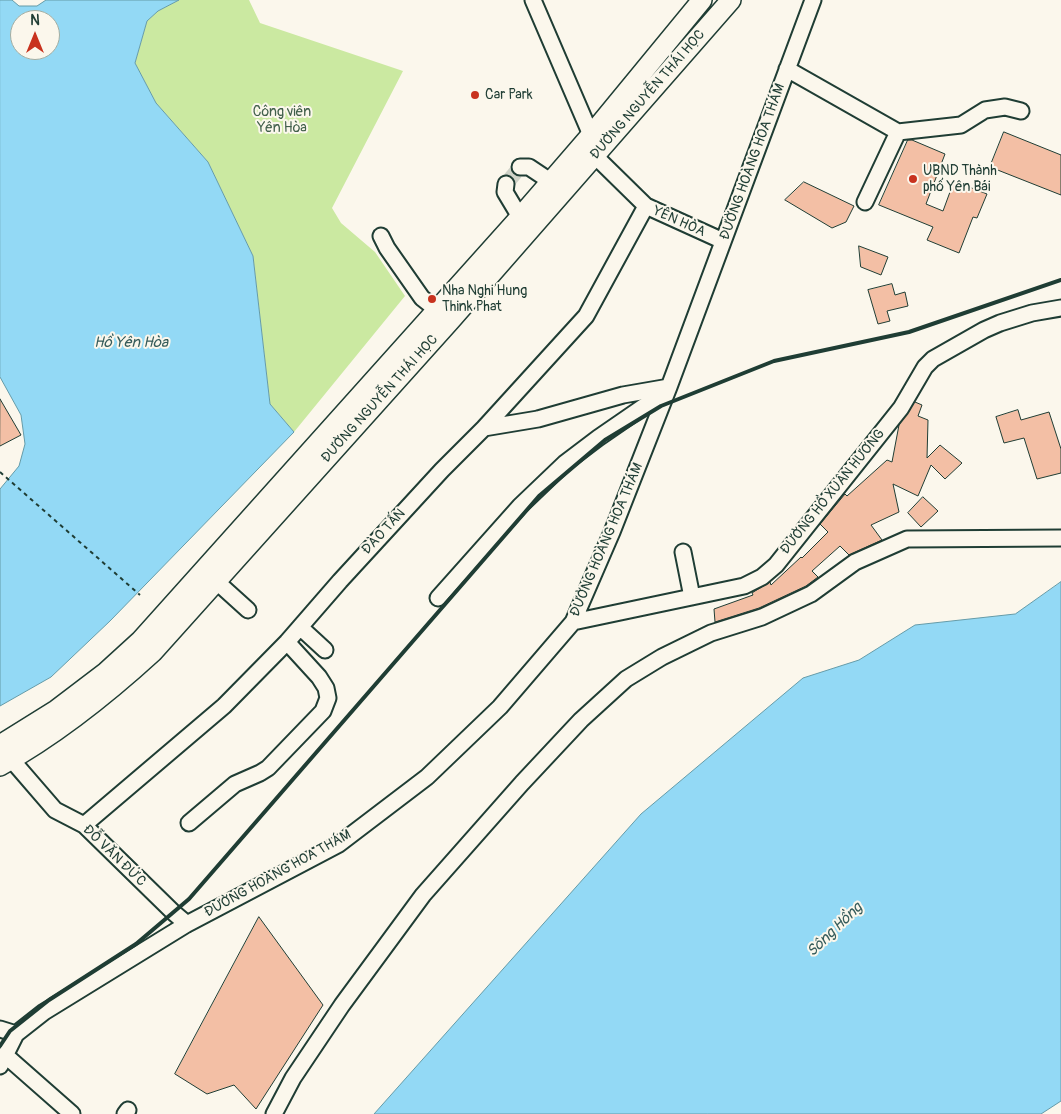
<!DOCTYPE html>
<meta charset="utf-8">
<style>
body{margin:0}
#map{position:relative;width:1061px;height:1114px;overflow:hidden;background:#fbf7ec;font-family:Pangolin,sans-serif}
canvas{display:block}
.north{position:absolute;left:10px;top:10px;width:50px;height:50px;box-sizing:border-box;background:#fbf7ec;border:1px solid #a3ada2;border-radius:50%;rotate:0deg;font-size:14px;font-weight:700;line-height:20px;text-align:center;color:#1f3d34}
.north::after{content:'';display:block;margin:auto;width:18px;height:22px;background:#c8321e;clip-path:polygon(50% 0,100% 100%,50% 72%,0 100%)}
</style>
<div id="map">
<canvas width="1061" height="1114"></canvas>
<div class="north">N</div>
</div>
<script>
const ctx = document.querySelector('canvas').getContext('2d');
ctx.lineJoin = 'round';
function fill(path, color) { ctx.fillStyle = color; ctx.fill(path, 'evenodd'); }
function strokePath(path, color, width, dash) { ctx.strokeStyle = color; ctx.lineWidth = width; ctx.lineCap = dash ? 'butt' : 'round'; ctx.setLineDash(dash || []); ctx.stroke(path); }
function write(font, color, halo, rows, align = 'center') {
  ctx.font = font + ' Pangolin,sans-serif'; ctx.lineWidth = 4; ctx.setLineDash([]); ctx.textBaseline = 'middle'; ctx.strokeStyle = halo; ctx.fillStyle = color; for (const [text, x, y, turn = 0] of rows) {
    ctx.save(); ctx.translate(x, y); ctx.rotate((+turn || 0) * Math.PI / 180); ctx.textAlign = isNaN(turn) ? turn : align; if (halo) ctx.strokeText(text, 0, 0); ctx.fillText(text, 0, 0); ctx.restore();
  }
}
fill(new Path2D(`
 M 179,0 L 249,0 L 260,23 L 403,71 L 332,208 L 341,223 L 375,252 L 405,296 L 294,432 L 270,404 L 253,256 L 208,162 L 156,103 L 135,63 L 147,21 L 158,11 Z`), '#cbe9a1');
const water = new Path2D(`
 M 0,0 L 12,0 L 19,6 L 37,6 L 46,0 L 179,0 L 158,11 L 147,21 L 135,63 L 156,103 L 208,162 L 253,256 L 270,404 L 294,432 L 110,621 L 51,677 L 0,706 L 0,489 L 19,466 L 25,444 L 21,415 L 0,377 ZM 20,20 L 50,20 L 50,50 L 20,50 Z
 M 1061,582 L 1061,1101 L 1041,1114 L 374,1114 L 641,814 L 803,678 L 859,660 L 915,625 L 1015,614 Z`);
fill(water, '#93d9f5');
strokePath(water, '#659ba8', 1);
const building = new Path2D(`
 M 1004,132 L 1061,155 L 1061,195 L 990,167 Z
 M 908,140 L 912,140 L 945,154 L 926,204 L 943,211 L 954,181 L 987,194 L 977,218 L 973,217 L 959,253 L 927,240 L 933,227 L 879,205 Z
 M 804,182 L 854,206 L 846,222 L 832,228 L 785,200 Z
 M 859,246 L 888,257 L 881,275 L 861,267 Z
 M 892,284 L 895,295 L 905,292 L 908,306 L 887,311 L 890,321 L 878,324 L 868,290 Z
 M 0,399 L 21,435 L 0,446 Z
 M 915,402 L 922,405 L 918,416 L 928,420 L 927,458 L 940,445 L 962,463 L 945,479 L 931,465 L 918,496 L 893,484 L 899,512 L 871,525 L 882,540 L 849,555 L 840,546 L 812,571 L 818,577 L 806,586 L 759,608 L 715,622 L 714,609 L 753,595 L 752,593 L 755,591 L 770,582 L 771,585 L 801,557 L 802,558 L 828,532 L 820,524 L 845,494 L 847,496 L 887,460 L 892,462 L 899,425 Z
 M 1018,410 L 1021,420 L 1049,412 L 1061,449 L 1061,473 L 1037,479 L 1024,438 L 1004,443 L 996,417 Z
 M 923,497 L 938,511 L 921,527 L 908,513 Z
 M 259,917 L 323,1005 L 256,1109 L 234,1085 L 207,1094 L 175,1074 Z`);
fill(building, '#f3bfa5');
strokePath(building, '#1f3d34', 1);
strokePath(new Path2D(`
 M 506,184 L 520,167`), '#cfd2c7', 15, [15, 8]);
const minor = new Path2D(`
 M 533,0 L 591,135
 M 787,69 L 898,132 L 961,125 L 985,110 L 1005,107 L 1021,111
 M 595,156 L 646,206 L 723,241
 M 520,167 L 529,167 L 550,181
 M 506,184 L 505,192 L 520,217
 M 865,202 L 898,132
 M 381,236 L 387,248 L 422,298 L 445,316
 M 484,428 L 538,419 L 623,395 L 669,387
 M 683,552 L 692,597
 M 217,582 L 248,610
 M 438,598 L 520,506 L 565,463 L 598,438 L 643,407 L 664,399
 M 573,622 L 744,586 L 762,577 L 776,565 L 901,408 L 925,367 L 933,359 L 984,330 L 1000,323 L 1032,313 L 1061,308
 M 300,627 L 325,650
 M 4,751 L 55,810 L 84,825 L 174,913 L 187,924
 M 189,823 L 235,784 L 260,773 L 268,768 L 323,711 L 328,698 L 326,688 L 319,677 L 287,642
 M 84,825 L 224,706 L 287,642 L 340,581 L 442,470 L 484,428 L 586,316 L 646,206
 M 0,1029 L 16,1034
 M 5,1055 L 72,1114
 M 0,1066 L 16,1034 L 44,1012 L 187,924 L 339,844 L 427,777 L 500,707 L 573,622 L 612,532 L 669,387 L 813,0
 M 125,1114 L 128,1110
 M 274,1114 L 293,1078 L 342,1005 L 423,895 L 522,783 L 581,720 L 626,679 L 662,657 L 711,633 L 762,617 L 811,594 L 855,562 L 907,539 L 1061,538`);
const major = new Path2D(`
 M 0,745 L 56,710 L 106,672 L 140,641 L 520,217 L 591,135 L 702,0
 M 0,766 C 56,735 106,695 153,652 L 451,320 L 731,0`);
strokePath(minor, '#1f3d34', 19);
strokePath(major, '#1f3d34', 22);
strokePath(new Path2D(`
 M 0,472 L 140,595`), '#1f3d34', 2, [4, 4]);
strokePath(minor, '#fbf7ec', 15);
strokePath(major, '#fbf7ec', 19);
strokePath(new Path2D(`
 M 0,1046 L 10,1031 L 49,1000 L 136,944 L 189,899 L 539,496 L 605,440 L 661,406 L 774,361 L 909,332 L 1061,280`), '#1f3d34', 4);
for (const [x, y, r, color] of [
 [475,95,5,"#c8321e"],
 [913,179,5,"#c8321e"],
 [432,299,5,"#c8321e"]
]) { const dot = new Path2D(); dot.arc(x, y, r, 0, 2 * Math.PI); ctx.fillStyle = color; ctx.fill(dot); strokePath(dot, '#fbf7ec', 2); }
write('14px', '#1f3d34', '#fbf7ec', [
 ["Car Park",485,95],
 ["UBND Thành",923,171],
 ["phố Yên Bái",923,187],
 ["Nha Nghi Hung",442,291],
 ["Think Phat",442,307]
], 'left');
write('14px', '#1f3d34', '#fbf7ec', [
 ["ĐƯỜNG NGUYỄN THÁI HỌC",648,95,-49],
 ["ĐƯỜNG HOÀNG HOA THÁM",753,162,-70],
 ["YÊN HÒA",679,222,24],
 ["ĐƯỜNG NGUYỄN THÁI HỌC",380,399,-48],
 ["ĐƯỜNG HỒ XUÂN HƯƠNG",833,492,-51],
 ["ĐÀO TẤN",384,532,-47],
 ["ĐƯỜNG HOÀNG HOA THÁM",607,540,-67],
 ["ĐỖ VĂN ĐỨC",114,856,44],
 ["ĐƯỜNG HOÀNG HOA THÁM",278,874,-29]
]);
write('14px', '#415f4a', '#fbf7ec', [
 ["Công viên",282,112],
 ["Yên Hòa",282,128]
]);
write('italic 15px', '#365c5b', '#fbf7ec', [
 ["Hồ Yên Hòa",131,343],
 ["Sông Hồng",835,930,-44]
]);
</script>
